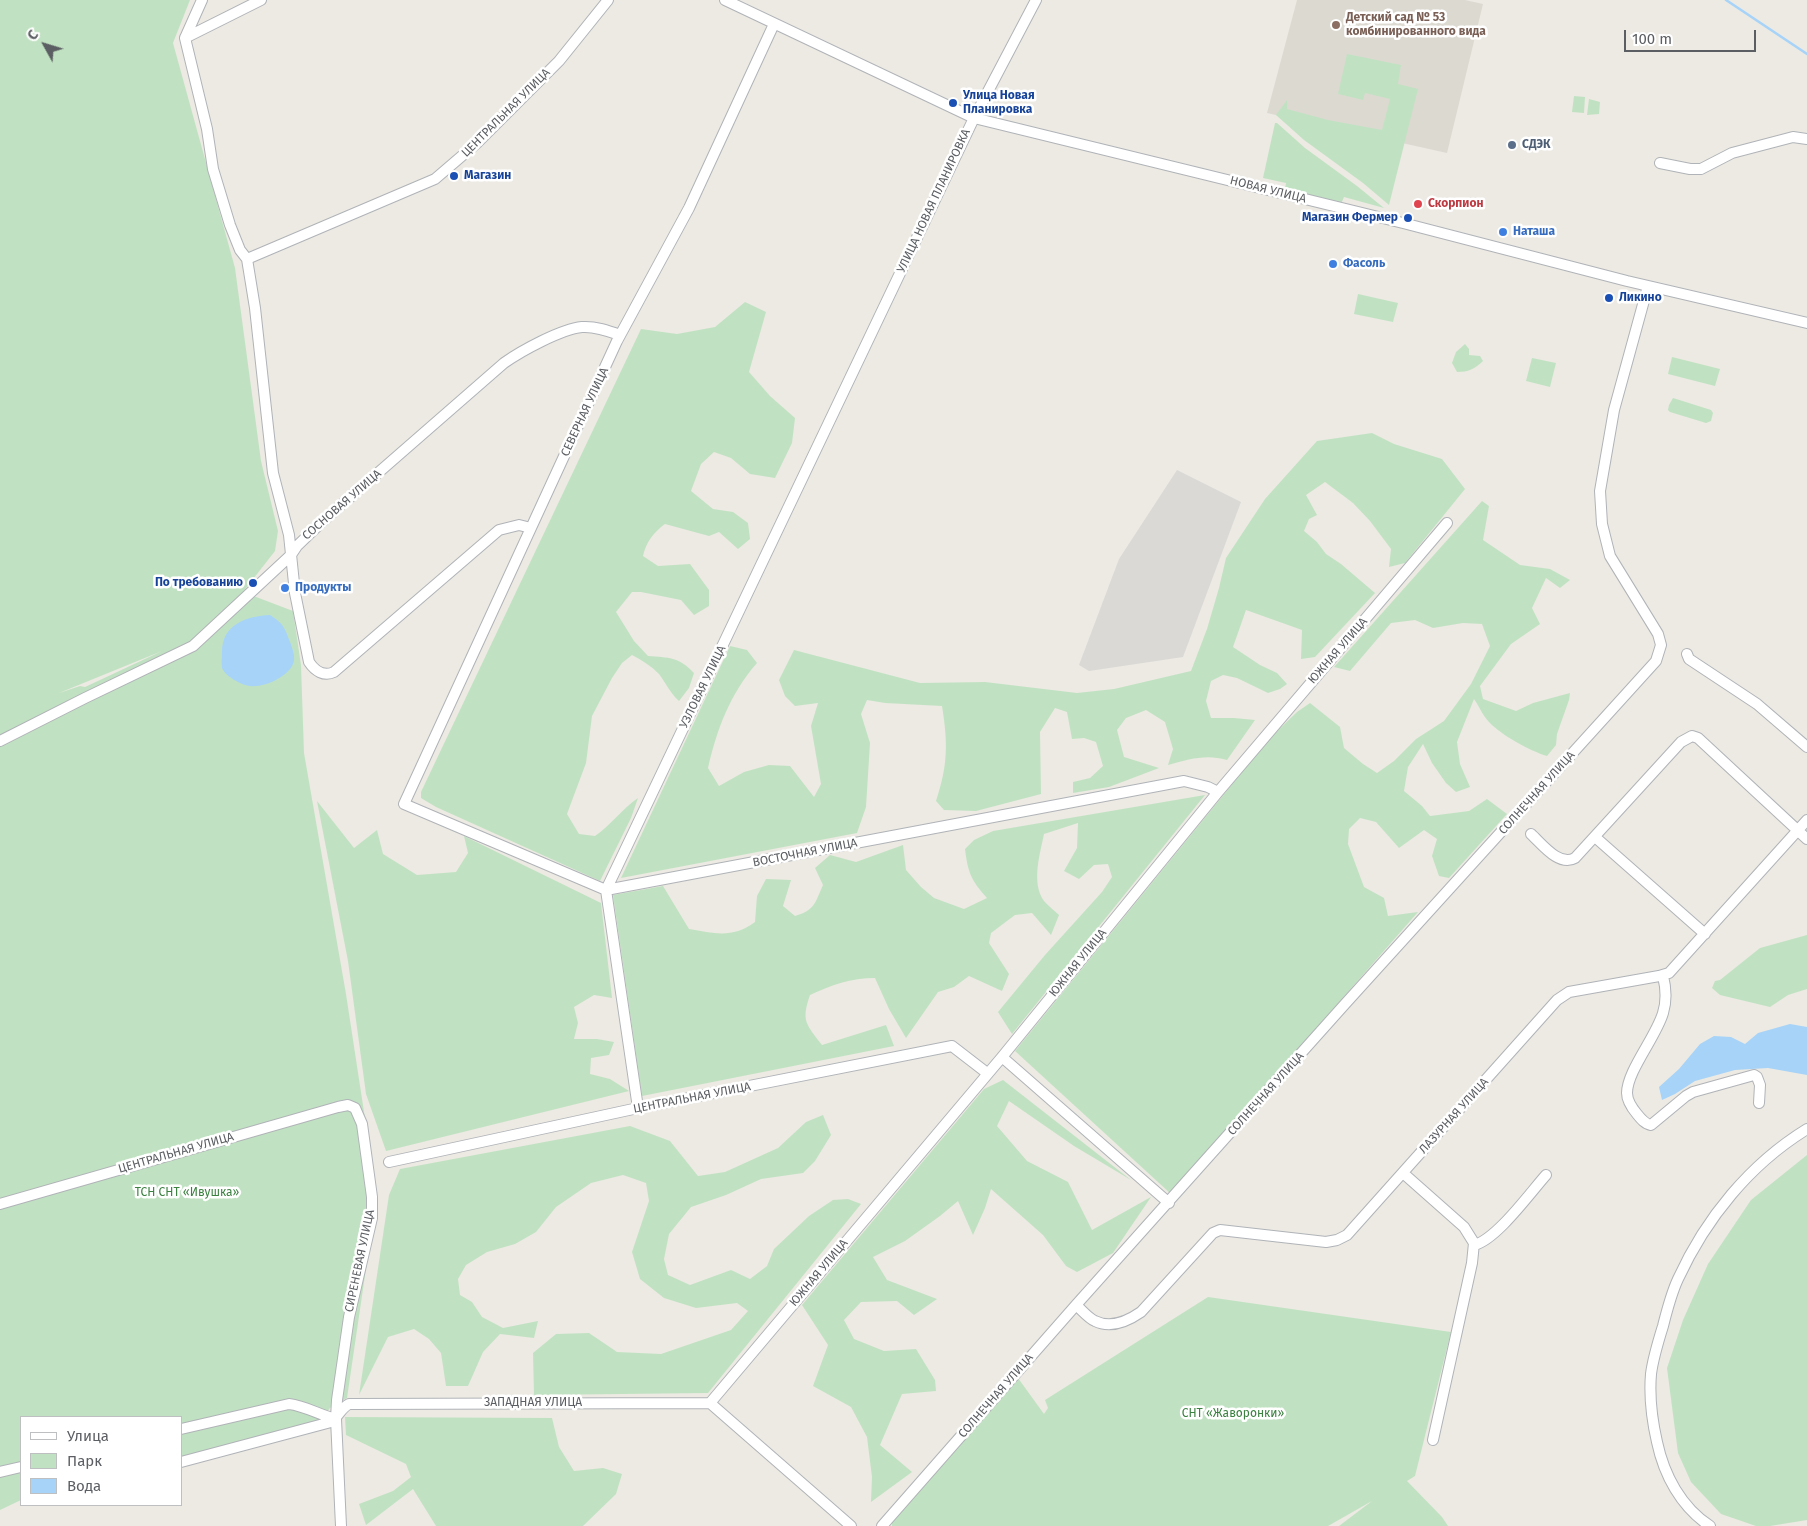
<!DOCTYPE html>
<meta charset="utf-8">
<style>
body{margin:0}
#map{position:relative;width:1807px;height:1526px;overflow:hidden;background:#eceae3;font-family:"Fira Sans",sans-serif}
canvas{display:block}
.legend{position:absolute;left:20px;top:1416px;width:162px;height:90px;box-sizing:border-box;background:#fff;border:1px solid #bdbfc0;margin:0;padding:6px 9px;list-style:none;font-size:15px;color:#5b5e62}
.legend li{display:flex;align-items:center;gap:10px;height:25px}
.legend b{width:25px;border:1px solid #bdbfc0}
.north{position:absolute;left:20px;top:20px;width:50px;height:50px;-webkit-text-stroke:4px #fff;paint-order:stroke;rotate:309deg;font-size:14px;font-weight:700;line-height:20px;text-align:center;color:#5b5e62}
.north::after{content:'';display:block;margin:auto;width:18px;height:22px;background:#5b5e62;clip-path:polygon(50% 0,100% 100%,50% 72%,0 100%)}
.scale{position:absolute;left:1624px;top:30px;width:132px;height:22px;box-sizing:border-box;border:2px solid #5b5e62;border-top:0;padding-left:6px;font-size:15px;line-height:18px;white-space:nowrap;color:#5b5e62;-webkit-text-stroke:4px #fff;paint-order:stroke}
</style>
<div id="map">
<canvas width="1807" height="1526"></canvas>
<ul class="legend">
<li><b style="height:6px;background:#fff"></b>Улица</li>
<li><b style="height:14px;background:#c1e2c2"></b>Парк</li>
<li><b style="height:14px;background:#a7d3f8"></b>Вода</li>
</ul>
<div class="north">С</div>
<div class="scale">100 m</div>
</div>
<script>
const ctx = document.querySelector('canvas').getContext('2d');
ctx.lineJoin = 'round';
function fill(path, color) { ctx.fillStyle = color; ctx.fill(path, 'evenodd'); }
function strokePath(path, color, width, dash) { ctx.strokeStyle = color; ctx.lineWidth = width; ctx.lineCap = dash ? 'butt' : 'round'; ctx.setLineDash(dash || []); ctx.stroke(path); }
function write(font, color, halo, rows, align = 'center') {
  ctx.font = font + ' "Fira Sans",sans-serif'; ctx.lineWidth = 5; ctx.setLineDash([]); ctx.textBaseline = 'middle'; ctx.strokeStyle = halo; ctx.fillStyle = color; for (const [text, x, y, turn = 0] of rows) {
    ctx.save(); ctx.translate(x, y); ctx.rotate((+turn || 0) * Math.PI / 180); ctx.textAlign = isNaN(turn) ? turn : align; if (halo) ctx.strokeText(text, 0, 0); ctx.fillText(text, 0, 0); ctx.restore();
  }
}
fill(new Path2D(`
 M 1177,470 L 1241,502 L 1183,657 L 1089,671 L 1079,665 L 1119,559 Z`), '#dbd9d5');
fill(new Path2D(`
 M 1297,0 L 1465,0 L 1483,4 L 1447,153 L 1267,113 Z`), '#dcd9d1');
fill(new Path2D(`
 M 0,0 L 190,0 L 173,43 L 235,268 L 261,461 L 278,531 L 275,551 L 243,592 L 293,611 L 301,665 L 304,753 L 346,994 L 375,1184 L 374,1214 L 347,1398 L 330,1408 L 320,1421 L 181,1458 L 181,1417 L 21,1417 L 21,1500 L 0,1510 ZM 162,651 L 85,687 L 80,686 L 59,693 Z
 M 1347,54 L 1401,65 L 1398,84 L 1418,89 L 1389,205 L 1363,183 L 1304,140 L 1276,115 L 1287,100 L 1287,109 L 1328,120 L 1382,130 L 1390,99 L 1365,93 L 1363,100 L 1338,94 Z
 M 1574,96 L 1585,97 L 1584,113 L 1572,112 Z
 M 1589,99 L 1600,102 L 1599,114 L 1587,115 Z
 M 1275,123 L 1277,123 L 1305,148 L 1357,186 L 1384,208 L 1344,197 L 1341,204 L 1285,189 L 1286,183 L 1263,178 Z
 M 1358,294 L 1398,303 L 1393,322 L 1354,314 Z
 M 745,302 L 766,312 L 749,372 L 770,396 L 795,418 L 792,443 L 775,478 L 750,474 L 731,458 L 714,452 L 701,464 L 691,491 L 713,509 L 733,512 L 748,523 L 750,539 L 738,549 L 719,532 L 709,536 L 665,524 C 654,532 646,542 643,556 L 658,566 L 690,564 L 709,590 L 709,606 L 694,615 L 681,600 L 641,592 L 632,592 L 616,612 L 634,641 L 648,656 C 669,658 678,656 694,673 L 689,688 L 679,701 C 670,693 666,683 659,674 C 651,666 642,660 632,655 L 622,663 L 612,678 L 592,716 L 586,763 L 567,814 L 579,834 L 595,836 C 611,825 622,809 638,798 L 631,818 L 600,881 L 436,807 L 421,798 L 421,792 L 641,329 L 677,334 L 715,327 Z
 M 1465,344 L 1469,349 L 1469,355 L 1480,356 L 1483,361 C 1475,369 1468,372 1457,372 L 1452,363 L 1456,352 Z
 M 1672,357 L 1720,369 L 1715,386 L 1668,374 Z
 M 1532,358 L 1556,363 L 1550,387 L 1526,381 Z
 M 1673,398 L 1711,410 L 1713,413 L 1711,421 L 1706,423 L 1670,412 L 1668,410 L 1669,405 Z
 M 1372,433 L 1394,444 L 1442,459 L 1465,489 L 1405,563 L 1389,567 L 1391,549 L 1370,521 L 1353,503 L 1325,482 L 1306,495 L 1317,515 L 1309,519 L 1304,531 L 1317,542 L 1326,554 L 1341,564 L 1375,593 L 1315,657 L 1301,659 L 1302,630 L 1246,610 L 1233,647 L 1260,665 L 1277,673 L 1287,684 L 1280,689 L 1268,693 L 1237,678 L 1223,675 L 1211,681 L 1206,701 L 1211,718 L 1234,718 L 1255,720 L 1227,760 C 1206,754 1190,759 1168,765 L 1173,749 L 1165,722 L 1146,710 L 1126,718 L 1117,730 L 1124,757 L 1159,768 L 1109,787 L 1073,793 L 1073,782 L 1090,778 L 1103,766 L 1096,742 L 1084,738 L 1072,739 L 1067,712 L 1055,708 L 1040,732 L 1041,794 L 976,811 L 944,810 L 936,801 C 948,765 948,743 942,706 L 885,703 L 867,700 L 861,714 L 870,743 L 866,807 L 857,833 L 621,878 L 730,646 L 747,650 L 757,663 C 730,694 717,729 708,768 L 719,786 L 744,772 L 769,765 L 790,766 L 814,797 L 821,784 L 811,726 L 818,703 L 795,706 L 785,696 L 779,680 L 794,650 L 920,683 L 985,682 L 1077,693 L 1114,689 L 1191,671 L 1207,629 L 1219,588 L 1226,558 L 1265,499 L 1317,441 Z
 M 1482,501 L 1489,506 L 1483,540 L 1520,565 L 1550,569 L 1570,580 L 1560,588 L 1546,578 L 1532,608 L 1540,624 L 1511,644 L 1480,686 L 1483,699 L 1516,711 L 1533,703 L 1570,693 L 1569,700 L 1557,734 L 1556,745 L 1547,756 C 1530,751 1501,735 1489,722 C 1483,716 1479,706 1474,699 L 1457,742 L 1460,764 L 1470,787 L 1456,792 L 1446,783 L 1432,763 L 1423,744 L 1408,767 L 1404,791 L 1422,806 L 1430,816 L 1469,811 L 1487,799 L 1507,814 L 1449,878 L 1439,876 L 1432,856 L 1437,839 L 1424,830 L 1399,848 L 1376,822 L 1360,818 L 1349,829 L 1348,844 L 1364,887 L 1384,898 L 1388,916 L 1418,912 L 1171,1194 L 1015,1051 L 1269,739 L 1297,712 L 1310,703 L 1340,727 L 1344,748 L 1363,764 L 1377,773 L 1394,761 L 1416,739 L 1444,721 L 1471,684 L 1490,646 L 1482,624 L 1463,623 L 1433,628 L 1415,620 L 1391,623 L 1350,671 L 1334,667 Z
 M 1205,795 L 1012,1034 L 998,1012 L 1045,955 L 1102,892 L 1112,877 L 1108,864 L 1094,865 L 1079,879 L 1064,871 L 1077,848 L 1078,823 L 1044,834 C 1040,854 1031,883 1044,901 C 1048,906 1054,910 1059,915 L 1051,935 L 1032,913 L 1015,915 L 991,933 L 989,943 L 1009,974 L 1002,991 L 969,976 L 954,987 L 938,992 L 906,1038 L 889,1009 L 875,978 C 851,978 831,985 810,995 C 801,1021 806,1024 822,1045 L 886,1025 L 894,1046 L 642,1096 L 613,895 L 663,886 L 689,929 C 714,933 732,939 755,922 L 757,896 L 766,879 L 791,880 L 783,906 L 795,916 C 815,910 815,903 823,885 L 815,868 L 830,855 L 856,862 L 903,845 L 906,870 L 921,887 L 934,898 L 964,909 L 987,898 C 971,880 968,873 965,849 L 974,840 L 993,831 Z
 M 317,801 L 354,848 L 377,830 L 383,854 L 417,875 L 456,872 L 468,853 L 464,836 L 601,903 L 612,998 L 594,995 L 574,1007 L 578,1023 L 574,1039 L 597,1039 L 614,1042 L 609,1055 L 591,1058 L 590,1074 L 610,1079 L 629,1091 L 386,1151 L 366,1094 L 348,961 Z
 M 1807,935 L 1807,989 L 1788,995 L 1770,1007 L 1720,995 L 1712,988 L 1715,981 L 1720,980 L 1760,948 Z
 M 1003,1080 L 1131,1180 L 1074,1146 L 1009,1101 L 997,1126 L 1027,1161 L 1068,1182 L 1092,1230 L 1151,1197 L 1113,1253 L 1077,1272 L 1066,1266 L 1043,1235 L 991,1189 L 985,1208 L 973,1235 L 958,1201 L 940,1216 L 905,1241 L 873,1257 L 887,1280 L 937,1299 L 914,1315 L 897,1301 L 861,1302 L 844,1320 L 854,1339 L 884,1351 L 916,1349 L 935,1380 L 936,1391 L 902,1394 L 880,1445 L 912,1472 L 871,1502 L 872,1477 L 867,1437 L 851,1407 L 813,1386 L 828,1345 L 802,1305 L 984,1089 Z
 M 823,1115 L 831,1135 L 815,1161 L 803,1173 L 761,1179 L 726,1195 L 691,1207 L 669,1234 L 664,1259 L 668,1275 L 690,1285 L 731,1270 L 750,1279 L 767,1266 L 774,1249 L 809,1216 L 833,1200 L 848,1199 L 861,1204 L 708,1393 L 534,1395 L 533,1353 L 556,1334 L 589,1333 L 617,1352 L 661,1354 L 731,1330 L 748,1311 L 737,1303 L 696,1308 L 664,1298 L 640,1279 L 632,1252 L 649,1201 L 646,1183 L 623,1175 L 591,1183 L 556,1207 L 536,1232 L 515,1244 L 487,1252 L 466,1265 L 458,1279 L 460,1295 L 472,1302 L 482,1317 L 503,1328 L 538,1321 L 534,1338 L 500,1334 L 483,1352 L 468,1386 L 446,1386 L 441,1353 L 429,1339 L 414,1329 L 388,1337 L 359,1395 L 389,1195 L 400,1169 L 630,1126 L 670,1141 L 698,1176 L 725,1172 L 778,1148 L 806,1122 Z
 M 1807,1155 L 1807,1520 L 1770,1526 L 1756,1526 L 1721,1514 L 1691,1482 L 1678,1453 L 1667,1368 L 1683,1320 L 1708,1264 L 1751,1200 Z
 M 1208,1297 L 1451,1332 L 1415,1476 L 1407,1481 L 1442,1517 L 1448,1526 L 1339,1526 L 1372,1501 L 1328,1526 L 892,1526 L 892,1521 L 1018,1378 L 1044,1414 L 1048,1408 L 1045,1400 Z
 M 345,1417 L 552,1418 L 559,1447 L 574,1471 L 603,1468 L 622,1474 L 616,1494 L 583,1526 L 436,1526 L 413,1489 L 366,1525 L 359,1504 L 393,1491 L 411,1477 L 406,1464 L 346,1435 Z`), '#c1e2c2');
fill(new Path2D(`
 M 270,615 C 283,623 285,628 290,642 C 292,647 295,655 294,661 C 291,676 264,688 250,686 C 241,685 225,676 222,668 C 221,663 222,657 222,652 C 222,624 247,616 270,615 Z
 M 1790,1024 L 1807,1027 L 1807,1075 L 1768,1068 L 1735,1070 L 1695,1081 L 1675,1094 L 1662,1100 L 1659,1087 L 1679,1069 L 1700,1044 L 1714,1036 L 1731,1037 L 1745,1044 L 1758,1033 Z`), '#a7d3f8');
strokePath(new Path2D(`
 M 1726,0 L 1807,54`), '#a7d3f8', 2.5);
const minor = new Path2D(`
 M 261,0 L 185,38 L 207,129 L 213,169 L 230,225 L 240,250 L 247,259 L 255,308 L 273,473 L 289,535 L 295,593 L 309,662 C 315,671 324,677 334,672 L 499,530 L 519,525 L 531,528
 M 725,0 L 974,118 L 1403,223 L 1627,281 L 1807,323
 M 774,24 L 689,208 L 617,341 L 404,804 L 606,890 L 1184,781 L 1208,787 L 1218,792
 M 185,38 L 202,0
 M 1660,163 L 1690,169 L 1701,169 L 1732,153 L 1793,137 L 1807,139
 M 247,259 L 435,179 L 477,143 L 559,61 L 608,0
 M 1687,654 L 1689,659 L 1757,704 L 1807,747
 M 0,741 L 85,698 L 193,646 L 291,555 L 297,546 L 324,520 L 504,363 C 521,351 561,329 582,327 C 595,326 609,331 620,335
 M 1531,834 C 1542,844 1559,867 1575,858 L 1681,742 L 1692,736 L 1698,738 L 1807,839
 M 1595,837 L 1705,934
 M 1663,976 C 1666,988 1667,1000 1663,1013 C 1656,1037 1627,1071 1627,1093 C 1627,1101 1632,1108 1637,1114 C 1641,1119 1645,1124 1651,1125 L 1686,1096 L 1693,1092 L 1754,1075 L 1757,1077 L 1760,1085 L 1759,1103
 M 1002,1057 L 1169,1203
 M 638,1108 L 606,890 L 974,118 L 1036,0
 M 389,1162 L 638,1108 L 952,1046 L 987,1073
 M 1403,1173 L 1464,1227 L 1474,1243 L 1472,1263 L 1433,1440
 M 0,1204 L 338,1107 L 348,1105 L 355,1108 L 362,1124 L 372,1197 L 372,1218 L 349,1317 L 337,1400 L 336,1419 L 341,1526
 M 1474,1245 C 1496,1240 1530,1193 1546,1175
 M 1076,1305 C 1082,1310 1088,1318 1095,1321 C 1111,1329 1128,1321 1141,1312 L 1213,1233 L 1220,1230 L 1326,1242 L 1337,1240 L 1347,1235 L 1557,1000 L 1569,992 L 1659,976 L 1669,973 L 1807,820
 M 710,1403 L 1002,1057 L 1218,792 L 1447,523
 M 181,1429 L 289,1404 C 306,1406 319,1415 336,1419
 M 181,1462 L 331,1422 C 338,1417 341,1408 349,1404 L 710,1403 L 851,1526
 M 0,1472 L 21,1467
 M 882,1526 L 1076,1305 L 1345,1004 L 1656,661 L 1661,645 L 1658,634 L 1610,556 L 1602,524 L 1600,491 L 1614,410 L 1648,286
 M 1710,1526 C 1681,1507 1664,1475 1657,1442 C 1652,1420 1649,1397 1651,1374 C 1653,1358 1658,1342 1663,1326 C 1667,1310 1671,1294 1678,1279 C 1706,1218 1750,1164 1807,1129`);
strokePath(minor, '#b0b3b7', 12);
strokePath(minor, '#fff', 10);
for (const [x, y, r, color] of [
 [1336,25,5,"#8d6e63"],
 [953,103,5,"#1a4fb4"],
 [1512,145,5,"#5c6f8a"],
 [454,176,5,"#1a4fb4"],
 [1418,204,5,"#e0444e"],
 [1408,218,5,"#1a4fb4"],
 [1503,232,5,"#3f7fe0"],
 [1333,264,5,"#3f7fe0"],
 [1609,298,5,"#1a4fb4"],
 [253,583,5,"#1a4fb4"],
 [285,588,5,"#3f7fe0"]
]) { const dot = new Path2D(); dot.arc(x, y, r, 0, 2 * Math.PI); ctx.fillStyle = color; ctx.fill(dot); strokePath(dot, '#fff', 2); }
write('bold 12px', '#785e54', '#fff', [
 ["Детский сад № 53",1346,18],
 ["комбинированного вида",1346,32]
], 'left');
write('bold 12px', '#164399', '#fff', [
 ["Улица Новая",963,96],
 ["Планировка",963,110],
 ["Магазин",464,176],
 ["Магазин Фермер",1398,218,"right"],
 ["Ликино",1619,298],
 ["По требованию",243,583,"right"]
], 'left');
write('12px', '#5b5e62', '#fff', [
 ["ЦЕНТРАЛЬНАЯ УЛИЦА",506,113,-45],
 ["НОВАЯ УЛИЦА",1268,190,14],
 ["УЛИЦА НОВАЯ ПЛАНИРОВКА",934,201,-65],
 ["СЕВЕРНАЯ УЛИЦА",585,412,-65],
 ["СОСНОВАЯ УЛИЦА",342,505,-41],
 ["ЮЖНАЯ УЛИЦА",1338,651,-49],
 ["УЗЛОВАЯ УЛИЦА",703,687,-64],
 ["СОЛНЕЧНАЯ УЛИЦА",1537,793,-48],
 ["ВОСТОЧНАЯ УЛИЦА",805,853,-11],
 ["ЮЖНАЯ УЛИЦА",1078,963,-51],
 ["СОЛНЕЧНАЯ УЛИЦА",1266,1094,-48],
 ["ЦЕНТРАЛЬНАЯ УЛИЦА",692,1098,-11],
 ["ЛАЗУРНАЯ УЛИЦА",1454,1116,-48],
 ["ЦЕНТРАЛЬНАЯ УЛИЦА",176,1153,-16],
 ["СИРЕНЕВАЯ УЛИЦА",360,1261,-78],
 ["ЮЖНАЯ УЛИЦА",819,1273,-50],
 ["СОЛНЕЧНАЯ УЛИЦА",996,1396,-49],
 ["ЗАПАДНАЯ УЛИЦА",533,1403]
]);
write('bold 12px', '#4e5e75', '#fff', [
 ["СДЭК",1522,145]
], 'left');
write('bold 12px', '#be3a42', '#fff', [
 ["Скорпион",1428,204]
], 'left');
write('bold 12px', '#366cbe', '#fff', [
 ["Наташа",1513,232],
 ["Фасоль",1343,264],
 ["Продукты",295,588]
], 'left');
write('12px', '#3b8140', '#fff', [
 ["ТСН СНТ «Ивушка»",187,1193],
 ["СНТ «Жаворонки»",1233,1414]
]);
</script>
